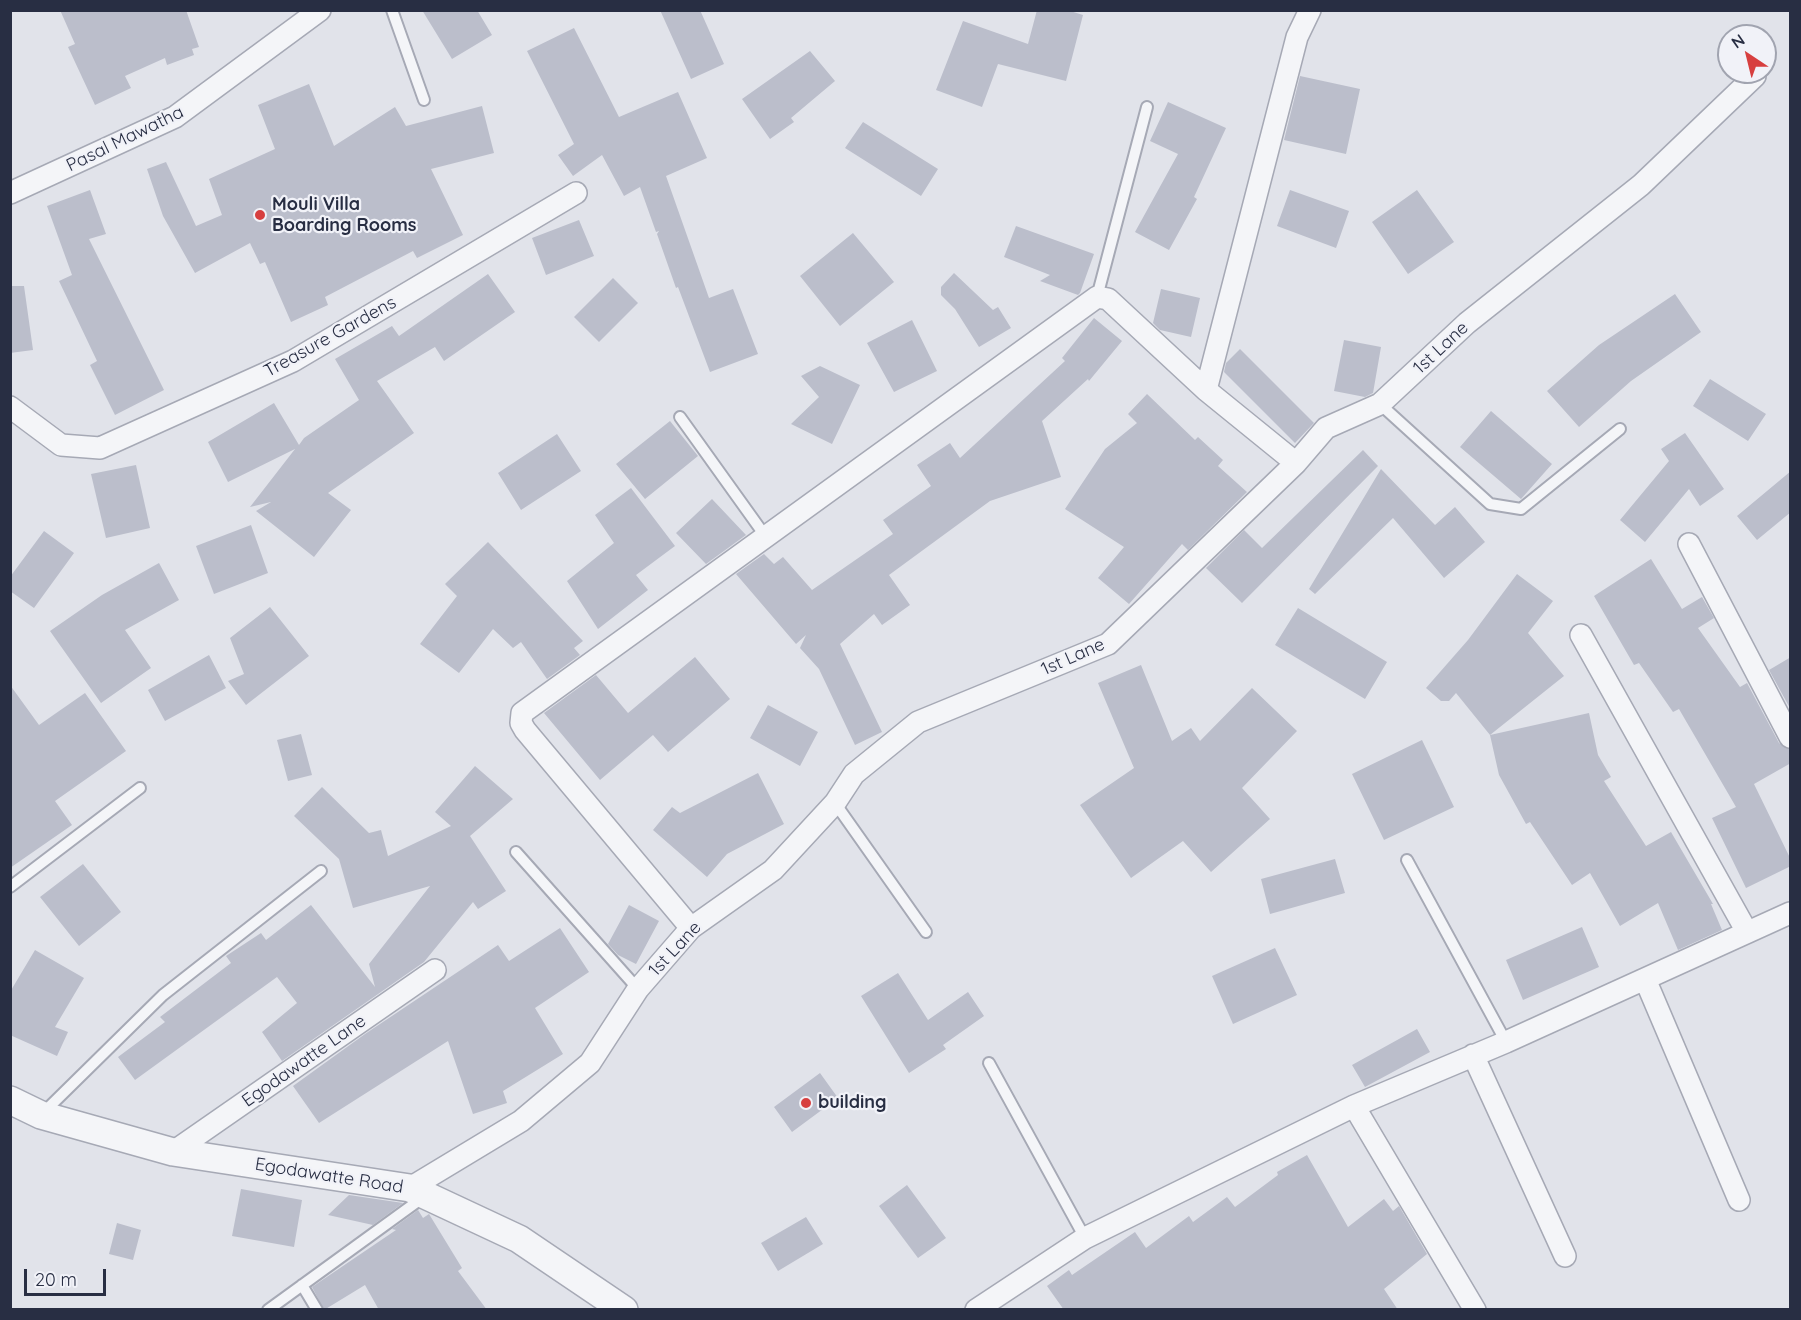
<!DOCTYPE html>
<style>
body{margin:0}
#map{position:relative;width:1801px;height:1320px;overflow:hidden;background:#e1e3ea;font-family:Quicksand,sans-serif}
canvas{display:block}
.frame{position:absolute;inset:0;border:12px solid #282e43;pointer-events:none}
.north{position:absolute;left:1717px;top:24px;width:60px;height:60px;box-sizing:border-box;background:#f1f2f8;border:2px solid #a1a4b0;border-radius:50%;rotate:325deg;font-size:16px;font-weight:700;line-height:24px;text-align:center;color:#282e43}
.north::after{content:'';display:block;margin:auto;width:21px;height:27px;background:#d73f3f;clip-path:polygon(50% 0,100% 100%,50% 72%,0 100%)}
.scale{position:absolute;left:24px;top:1269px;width:82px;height:27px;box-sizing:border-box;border:3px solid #282e43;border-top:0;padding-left:8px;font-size:18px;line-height:21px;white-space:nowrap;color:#282e43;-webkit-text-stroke:4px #f1f2f8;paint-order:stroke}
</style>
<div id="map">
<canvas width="1801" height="1320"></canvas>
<div class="frame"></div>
<div class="north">N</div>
<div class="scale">20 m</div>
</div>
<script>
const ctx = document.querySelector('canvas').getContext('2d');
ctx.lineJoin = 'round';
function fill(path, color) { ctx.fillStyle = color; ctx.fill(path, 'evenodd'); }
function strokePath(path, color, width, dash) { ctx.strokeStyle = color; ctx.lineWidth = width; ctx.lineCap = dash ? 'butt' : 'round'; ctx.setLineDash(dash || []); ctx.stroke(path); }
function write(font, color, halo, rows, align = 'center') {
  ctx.font = font + ' Quicksand,sans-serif'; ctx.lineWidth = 4.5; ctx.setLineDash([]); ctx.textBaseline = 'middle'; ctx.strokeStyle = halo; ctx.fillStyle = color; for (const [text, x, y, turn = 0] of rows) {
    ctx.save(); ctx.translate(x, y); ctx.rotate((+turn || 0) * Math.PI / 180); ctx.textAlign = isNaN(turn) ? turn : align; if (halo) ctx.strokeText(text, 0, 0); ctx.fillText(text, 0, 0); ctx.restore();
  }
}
fill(new Path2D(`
 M 60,10 L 186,10 L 199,47 L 192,49 L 194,55 L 167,65 L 165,58 L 125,76 L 131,88 L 95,105 L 68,47 L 75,44 Z
 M 422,10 L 477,10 L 492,35 L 452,59 Z
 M 660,10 L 700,10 L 724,64 L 691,79 Z
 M 1037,10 L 1067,10 L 1083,15 L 1066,81 L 998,64 L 982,107 L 936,90 L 963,21 L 1028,44 Z
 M 574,28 L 619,117 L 678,92 L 707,158 L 666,176 L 709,298 L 733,289 L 758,354 L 710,372 L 678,287 L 676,288 L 657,234 L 659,231 L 656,232 L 640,187 L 624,196 L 602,155 L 573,176 L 558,155 L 574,144 L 527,51 Z
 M 810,51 L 835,81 L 791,118 L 794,122 L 770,139 L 742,99 Z
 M 1300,76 L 1360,89 L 1346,154 L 1284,140 Z
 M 309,84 L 334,146 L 395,107 L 406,126 L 482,106 L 494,153 L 431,169 L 463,235 L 417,258 L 413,251 L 325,297 L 328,305 L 291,322 L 265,262 L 260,264 L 250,243 L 195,273 L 163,216 L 147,169 L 166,162 L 196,226 L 222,215 L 209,179 L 275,149 L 258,105 Z
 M 1168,102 L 1226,128 L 1194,197 L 1197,199 L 1169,250 L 1135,232 L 1178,154 L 1150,141 Z
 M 863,122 L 938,169 L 921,196 L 845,148 Z
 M 90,190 L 106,234 L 89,239 L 164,390 L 115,415 L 90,365 L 97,361 L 59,281 L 72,275 L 47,206 Z
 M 1290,190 L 1349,211 L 1336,248 L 1277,226 Z
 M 1417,190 L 1454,242 L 1408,274 L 1372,222 Z
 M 579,220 L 594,256 L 546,275 L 532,238 Z
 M 1016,226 L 1094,254 L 1080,293 L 1078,295 L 1040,281 L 1050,275 L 1004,257 Z
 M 853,233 L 894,282 L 840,326 L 800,276 Z
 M 954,273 L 993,310 L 998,307 L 1011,328 L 979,347 L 955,309 L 941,295 L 941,287 Z
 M 488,274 L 515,312 L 444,361 L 435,347 L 377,381 L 414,433 L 328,493 L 351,510 L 314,557 L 256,511 L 271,502 L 250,507 L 295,449 L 228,482 L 208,442 L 274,403 L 299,445 L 304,438 L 359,400 L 335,359 L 392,326 L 399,336 Z
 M 613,278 L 638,303 L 599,342 L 574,317 Z
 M 10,286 L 24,286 L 33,350 L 10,353 Z
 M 1161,289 L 1200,298 L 1191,337 L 1160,330 L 1153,323 Z
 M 1675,294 L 1701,332 L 1631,381 L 1579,427 L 1547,391 L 1599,345 Z
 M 1094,318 L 1122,341 L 1089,381 L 1088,379 L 1042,421 L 1061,477 L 990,501 L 889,575 L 910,605 L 882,625 L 874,614 L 840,644 L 882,732 L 855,745 L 819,669 L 800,648 L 806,635 L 796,644 L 736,574 L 764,554 L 774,564 L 783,557 L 812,590 L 893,534 L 883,520 L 931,486 L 917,465 L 950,443 L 960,458 L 1065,361 L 1062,358 Z
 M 912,320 L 937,371 L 894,392 L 867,343 Z
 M 1344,340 L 1381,347 L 1373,393 L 1365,397 L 1334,391 Z
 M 1240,349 L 1314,423 L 1295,443 L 1224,372 L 1226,363 Z
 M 820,366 L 860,385 L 832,444 L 791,424 L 819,397 L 801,376 Z
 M 1710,379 L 1766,414 L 1748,441 L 1693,406 Z
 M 1147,394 L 1195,440 L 1198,437 L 1223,460 L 1218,466 L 1247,492 L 1188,550 L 1182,544 L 1129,604 L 1098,578 L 1124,547 L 1065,509 L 1105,449 L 1137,423 L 1128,414 Z
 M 1491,411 L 1552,464 L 1521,499 L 1460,447 Z
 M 670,421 L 698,456 L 645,499 L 616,464 Z
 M 1685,433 L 1724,489 L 1700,506 L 1689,489 L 1645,542 L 1620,520 L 1669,461 L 1661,449 Z
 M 557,434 L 581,471 L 521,510 L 498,473 Z
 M 1363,450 L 1378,466 L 1242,603 L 1206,568 L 1244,530 L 1262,548 Z
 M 136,465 L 150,528 L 106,538 L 91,474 Z
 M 1381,469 L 1435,525 L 1455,507 L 1485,542 L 1444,578 L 1393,518 L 1315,594 L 1309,589 Z
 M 1791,471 L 1791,512 L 1757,540 L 1737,516 Z
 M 631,488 L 675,546 L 636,575 L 648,590 L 598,629 L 567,581 L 614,543 L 595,515 Z
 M 712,499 L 746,535 L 706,564 L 676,533 Z
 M 251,525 L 268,573 L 214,594 L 196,546 Z
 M 44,531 L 74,553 L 34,608 L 10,591 L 10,577 Z
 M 488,542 L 583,641 L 574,648 L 580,655 L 547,679 L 521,642 L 513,648 L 493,629 L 459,673 L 420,644 L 457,596 L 445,584 Z
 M 1651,559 L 1682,609 L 1702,597 L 1714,618 L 1698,628 L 1740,687 L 1747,683 L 1779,743 L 1791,750 L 1791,763 L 1754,784 L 1791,860 L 1791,866 L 1746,888 L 1712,818 L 1736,807 L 1679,709 L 1673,712 L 1639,663 L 1634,665 L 1594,596 Z
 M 159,563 L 179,600 L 125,630 L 151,668 L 101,703 L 50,631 L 102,595 Z
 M 1517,574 L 1553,601 L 1528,633 L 1564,676 L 1490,735 L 1456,693 L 1449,701 L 1441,701 L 1426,688 L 1468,640 Z
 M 270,607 L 309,656 L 246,705 L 228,681 L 244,674 L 230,638 Z
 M 1298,608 L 1387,662 L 1365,699 L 1275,645 Z
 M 209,655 L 226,688 L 165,721 L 148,690 Z
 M 695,657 L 730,699 L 668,752 L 653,735 L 600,780 L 544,713 L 596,675 L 628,713 Z
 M 1791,657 L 1791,710 L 1769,670 Z
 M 1141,665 L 1172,741 L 1191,728 L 1200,741 L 1252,688 L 1297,731 L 1242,788 L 1270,819 L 1211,872 L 1183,841 L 1131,878 L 1080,805 L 1134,768 L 1098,683 Z
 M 10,685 L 39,725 L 85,693 L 126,751 L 55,801 L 72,825 L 10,868 Z
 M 768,705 L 818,732 L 800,766 L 750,738 Z
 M 1589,713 L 1598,755 L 1611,777 L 1604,781 L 1646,846 L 1671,832 L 1713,904 L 1711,904 L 1722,930 L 1678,950 L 1658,903 L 1620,926 L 1590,873 L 1572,885 L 1530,822 L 1526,824 L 1499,775 L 1490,735 Z
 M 301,734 L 312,775 L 288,781 L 277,740 Z
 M 1422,740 L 1454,807 L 1384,840 L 1352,774 Z
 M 475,766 L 513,799 L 470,836 L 506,891 L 478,909 L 473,902 L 424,962 L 282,1061 L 262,1032 L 297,1003 L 277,977 L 135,1080 L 118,1057 L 165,1022 L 160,1017 L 231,963 L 226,956 L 261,933 L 266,940 L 311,905 L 375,987 L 369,964 L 430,886 L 353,908 L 339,859 L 294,816 L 322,787 L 369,833 L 381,830 L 388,856 L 451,826 L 435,812 Z
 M 758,773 L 784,824 L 727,854 L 707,877 L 653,830 L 672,807 L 680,813 Z
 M 1335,859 L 1345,893 L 1270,914 L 1261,879 Z
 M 83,864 L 121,912 L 79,946 L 40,897 Z
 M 629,905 L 659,921 L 636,964 L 618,955 L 608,944 Z
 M 1582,927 L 1599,967 L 1523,1000 L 1506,960 Z
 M 560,928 L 589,972 L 535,1008 L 563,1054 L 503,1091 L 507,1103 L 473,1114 L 448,1041 L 319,1123 L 293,1086 L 365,1034 L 498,945 L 509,961 Z
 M 1275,948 L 1297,995 L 1233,1024 L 1212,976 Z
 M 35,950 L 84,978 L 55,1027 L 68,1032 L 57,1056 L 10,1035 L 10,992 Z
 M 898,973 L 928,1020 L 968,992 L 984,1016 L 943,1045 L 946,1049 L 909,1073 L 861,996 Z
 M 1417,1029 L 1430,1052 L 1365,1087 L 1352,1065 Z
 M 820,1073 L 838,1098 L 792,1132 L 774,1107 Z
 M 1307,1155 L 1348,1227 L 1384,1199 L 1393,1211 L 1399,1206 L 1427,1254 L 1384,1289 L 1398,1310 L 1064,1310 L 1047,1286 L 1069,1270 L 1072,1275 L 1135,1232 L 1146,1248 L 1189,1216 L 1193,1222 L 1227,1197 L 1235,1207 L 1278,1175 L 1277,1172 Z
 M 907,1185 L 946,1238 L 918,1258 L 879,1206 Z
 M 241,1189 L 302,1200 L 294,1247 L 232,1236 Z
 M 349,1195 L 403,1203 L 373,1225 L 328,1215 Z
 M 418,1210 L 423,1218 L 429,1214 L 462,1268 L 458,1271 L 487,1310 L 379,1310 L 365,1285 L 324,1310 L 312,1287 L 396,1230 L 392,1229 Z
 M 806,1217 L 823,1244 L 778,1271 L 761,1243 Z
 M 117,1223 L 141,1230 L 133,1260 L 109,1254 Z`), '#bbbecb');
const service = new Path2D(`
 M 392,10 L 424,100
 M 1097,297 L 1147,107
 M 1380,404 L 1490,504 L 1521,509 L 1620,429
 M 680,417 L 766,537
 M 835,803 L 926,932
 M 516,852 L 638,989
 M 1407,860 L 1506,1042
 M 10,887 L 140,788
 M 989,1063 L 1085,1238
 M 43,1113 L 163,995 L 321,871
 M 302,1285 L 317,1310
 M 268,1310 L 425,1196`);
const minor = new Path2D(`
 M 10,193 L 175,117 L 320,10
 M 1206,390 L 1297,37 L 1310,10
 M 10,407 L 61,445 L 100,448 L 293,361 L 576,193
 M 1689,544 L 1790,737
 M 1581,635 L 1747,932
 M 691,928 L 525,730 L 521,723 L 522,713 L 1097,297 L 1108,299 L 1206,390 L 1296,463
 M 1645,979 L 1739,1200
 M 1473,1055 L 1565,1256
 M 1354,1106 L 1475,1310
 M 173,1152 L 435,970
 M 410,1188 L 521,1121 L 590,1063 L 638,989 L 691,928 L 773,870 L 835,803 L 854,774 L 918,722 L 1108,644 L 1296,463 L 1326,428 L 1380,404 L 1467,323 L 1641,185 L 1755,76
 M 976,1310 L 1085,1238 L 1354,1106 L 1506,1042 L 1790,913`);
const tertiary = new Path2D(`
 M 10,1100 L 41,1115 L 173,1152 L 410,1188 L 519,1239 L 624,1310`);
strokePath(service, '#a6a9b5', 14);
strokePath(minor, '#a6a9b5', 24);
strokePath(tertiary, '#a6a9b5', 30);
strokePath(service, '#f4f5f8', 10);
strokePath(minor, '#f4f5f8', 21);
strokePath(tertiary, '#f4f5f8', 27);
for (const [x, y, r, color] of [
 [260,215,6,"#d73f3f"],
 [806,1103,6,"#d73f3f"]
]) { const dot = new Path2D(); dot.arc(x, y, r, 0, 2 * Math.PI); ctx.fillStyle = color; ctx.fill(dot); strokePath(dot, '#f1f2f8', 2); }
write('18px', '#282e43', '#f1f2f8', [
 ["Pasal Mawatha",125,139,-26],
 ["Treasure Gardens",330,337,-29],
 ["1st Lane",1441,348,-43],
 ["1st Lane",1073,657,-24],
 ["1st Lane",675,949,-47],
 ["Egodawatte Lane",304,1061,-35],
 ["Egodawatte Road",329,1176,9]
]);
write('bold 18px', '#282e43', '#f1f2f8', [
 ["Mouli Villa",272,205],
 ["Boarding Rooms",272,226],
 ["building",818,1103]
], 'left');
</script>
